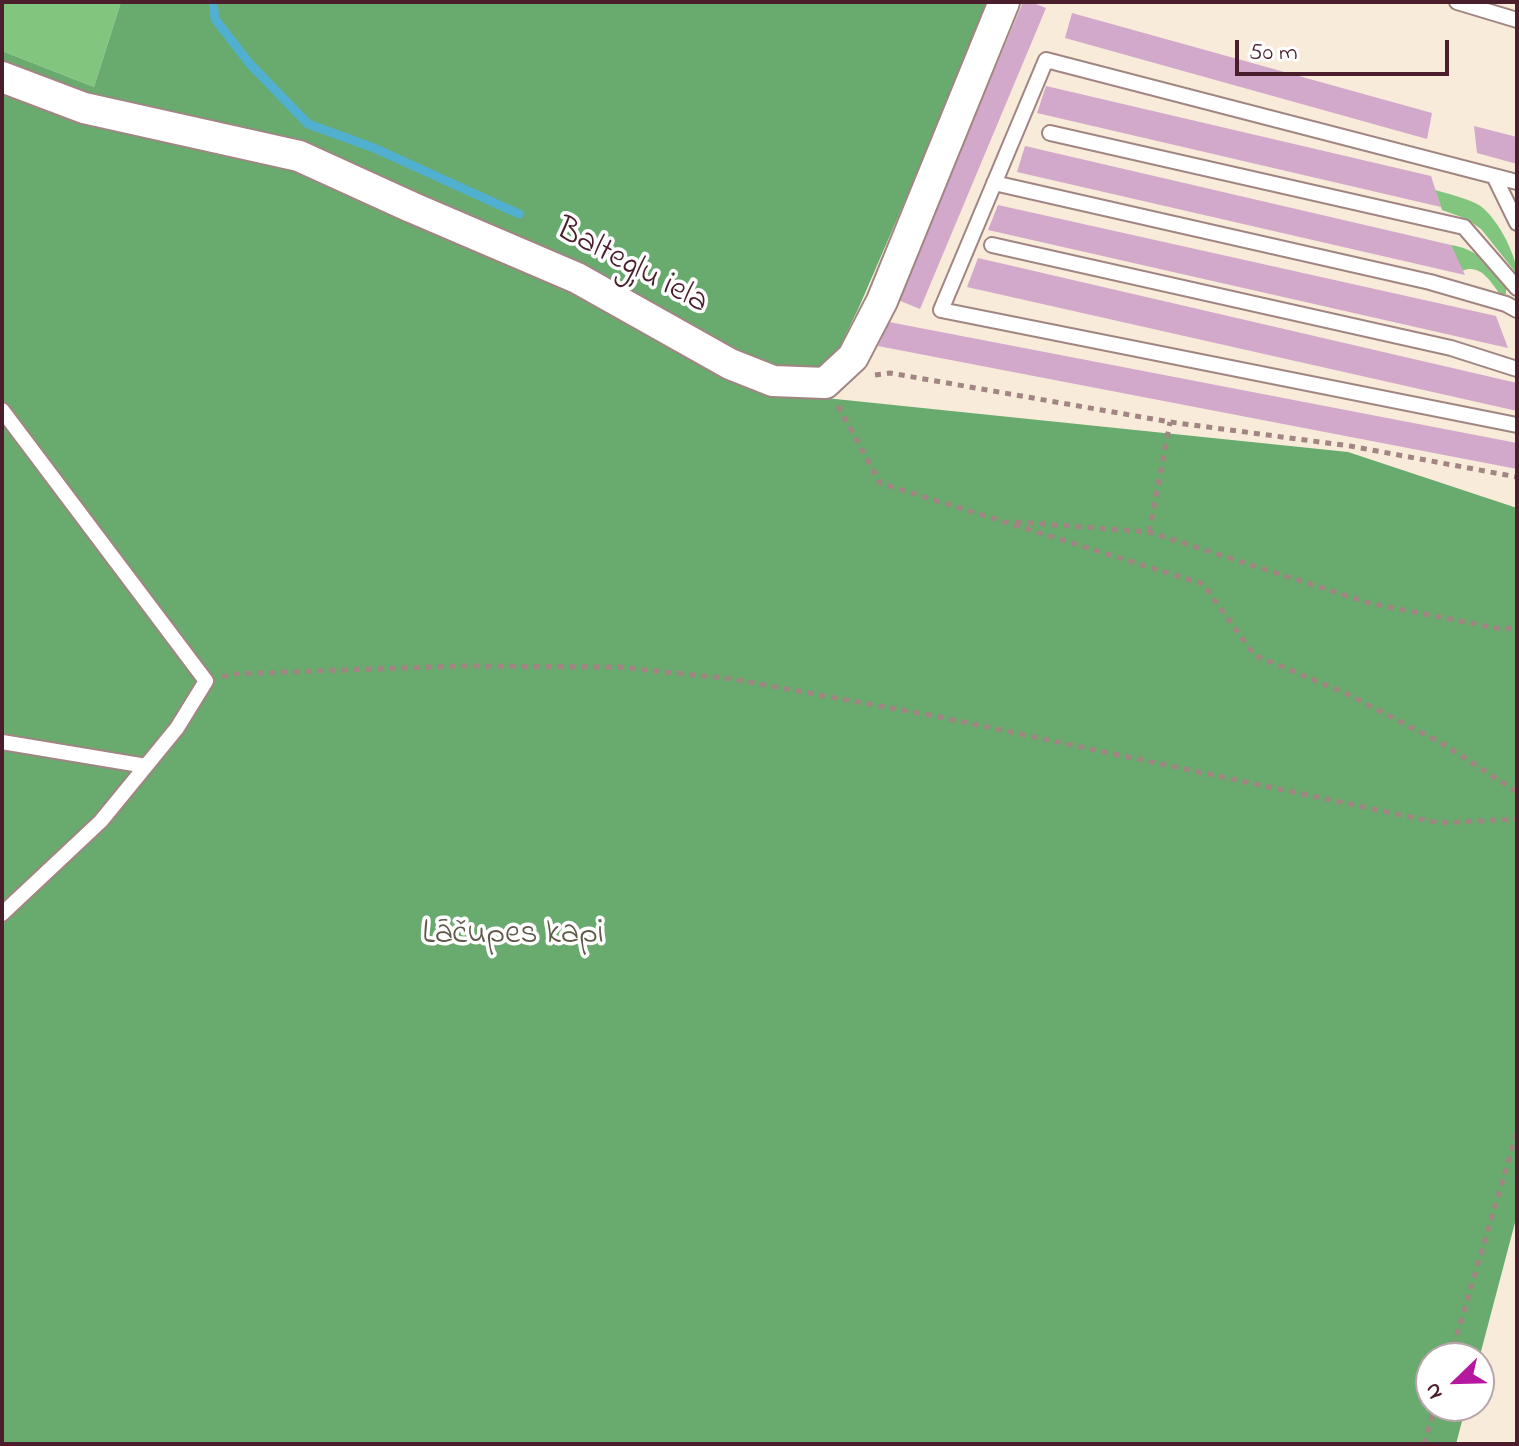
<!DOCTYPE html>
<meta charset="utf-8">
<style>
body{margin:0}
#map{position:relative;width:1519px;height:1446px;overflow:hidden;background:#f8ebda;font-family:"Indie Flower",sans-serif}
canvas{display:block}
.frame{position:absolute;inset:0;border:4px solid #4a1f2b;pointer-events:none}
.north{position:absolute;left:1415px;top:1342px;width:80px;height:80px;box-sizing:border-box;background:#fff;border:2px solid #b7a5aa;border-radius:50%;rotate:247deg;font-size:22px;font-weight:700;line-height:32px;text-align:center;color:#4a1f2b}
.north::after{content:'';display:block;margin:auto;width:28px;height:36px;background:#b5179e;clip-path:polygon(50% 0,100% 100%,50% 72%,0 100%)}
.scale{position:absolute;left:1235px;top:40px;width:214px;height:36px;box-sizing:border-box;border:4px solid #4a1f2b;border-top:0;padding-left:10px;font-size:24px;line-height:28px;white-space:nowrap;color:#4a1f2b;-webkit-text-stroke:6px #fff;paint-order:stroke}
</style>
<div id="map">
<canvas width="1519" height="1446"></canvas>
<div class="frame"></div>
<div class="north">N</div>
<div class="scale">50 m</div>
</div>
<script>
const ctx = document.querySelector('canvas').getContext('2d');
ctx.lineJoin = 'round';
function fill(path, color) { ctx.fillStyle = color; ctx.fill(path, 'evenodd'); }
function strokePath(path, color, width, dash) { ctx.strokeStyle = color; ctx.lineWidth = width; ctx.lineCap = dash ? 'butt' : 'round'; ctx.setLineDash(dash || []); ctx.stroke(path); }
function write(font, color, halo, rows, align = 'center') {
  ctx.font = font + ' "Indie Flower",sans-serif'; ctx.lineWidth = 7; ctx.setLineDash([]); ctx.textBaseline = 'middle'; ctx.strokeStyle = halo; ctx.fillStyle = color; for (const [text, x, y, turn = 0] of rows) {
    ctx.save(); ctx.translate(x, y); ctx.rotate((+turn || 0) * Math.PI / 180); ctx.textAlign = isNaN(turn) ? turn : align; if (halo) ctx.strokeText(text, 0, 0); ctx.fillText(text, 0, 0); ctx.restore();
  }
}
fill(new Path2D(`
 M 2,2 L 121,2 L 94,87 L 2,51 Z
 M 1435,190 C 1449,194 1465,198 1477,204 C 1495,213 1517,255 1517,274 L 1481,229 L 1467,219 L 1442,210 Z
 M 1451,245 C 1480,249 1489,267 1506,287 L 1506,294 L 1500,294 C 1490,281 1480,263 1462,271 Z`), '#82c57f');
fill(new Path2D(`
 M 121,2 L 991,2 L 859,307 L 816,397 L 1348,452 L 1517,508 L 1517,1215 L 1479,1359 L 1431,1358 L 1431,1406 L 1466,1406 L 1456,1444 L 2,1444 L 2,51 L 94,87 Z`), '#69aa6e');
strokePath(new Path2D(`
 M 213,2 L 215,19 L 249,63 L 308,124 L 374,148 L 519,214`), '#51b0cf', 9);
fill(new Path2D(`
 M 1023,2 L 1031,2 L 1046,8 L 920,309 L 898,300 Z
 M 1072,13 L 1432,113 L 1427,139 L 1065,38 Z
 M 1046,86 L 1431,176 L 1441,207 L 1037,113 Z
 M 1474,126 L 1517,137 L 1517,164 L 1477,153 Z
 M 1025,146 L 1451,245 L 1465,275 L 1017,172 Z
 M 998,205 L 1496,316 L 1508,348 L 988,230 Z
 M 978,258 L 1517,383 L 1517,411 L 967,287 Z
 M 889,322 L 1517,443 L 1517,469 L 878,346 Z`), '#d2a8cb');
const service = new Path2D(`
 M 1457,2 L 1517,20
 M 1050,133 L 1464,227 L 1517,288
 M 1494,176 L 1517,223
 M 1517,182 L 1046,60 L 941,310 L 1517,425
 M 994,183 L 1430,282 L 1506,304 L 1517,310
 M 992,245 L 1451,348 L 1517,369
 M 2,410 L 206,681 L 177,728 L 101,821 L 2,914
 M 2,742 L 146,766`);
const minor = new Path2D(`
 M 2,77 L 84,108 L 299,156 L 411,207 L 577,278 L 730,364 L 773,381 L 825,383 L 853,357 L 882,301 L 1004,2`);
strokePath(service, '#a18582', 18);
strokePath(minor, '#a18582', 34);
strokePath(new Path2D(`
 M 875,375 L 890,373 L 1170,422 L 1350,446 L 1517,477
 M 838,406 L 880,483 L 1203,584 L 1254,655 L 1345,693 L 1443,744 L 1517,792
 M 1016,522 L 1149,532 L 1369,603 L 1500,629 L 1517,628
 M 1149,532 L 1170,422
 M 222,677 L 232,674 L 460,666 L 618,667 L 732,679 L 940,717 L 1439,823 L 1517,819
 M 1450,1358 L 1517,1132
 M 1424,1444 L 1435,1406`), '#a18582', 5, [6, 6]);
strokePath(service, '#fff', 14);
strokePath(minor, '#fff', 30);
write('34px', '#4a1f2b', '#fff', [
 ["Baltegļu iela",631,268,28]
]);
write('34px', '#5e5948', '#fff', [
 ["Lāčupes kapi",513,936]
]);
</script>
